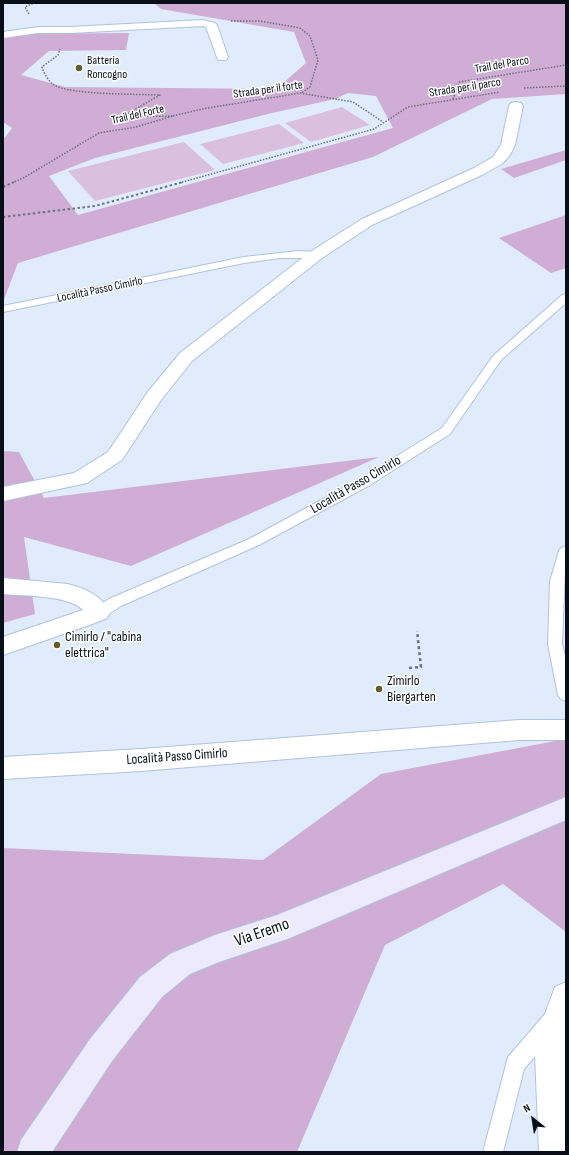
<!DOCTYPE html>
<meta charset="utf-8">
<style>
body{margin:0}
#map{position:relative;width:569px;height:1155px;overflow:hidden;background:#e0ebfc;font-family:"Sofia Sans Condensed",sans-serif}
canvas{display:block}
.frame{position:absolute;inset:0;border:4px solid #090f18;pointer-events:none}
.north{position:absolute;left:513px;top:1099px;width:40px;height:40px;-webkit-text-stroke:3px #fff;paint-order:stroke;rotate:330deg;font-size:11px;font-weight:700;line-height:16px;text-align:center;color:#090f18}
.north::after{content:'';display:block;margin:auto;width:14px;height:18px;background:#090f18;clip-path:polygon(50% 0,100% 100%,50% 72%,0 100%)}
</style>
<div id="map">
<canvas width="569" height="1155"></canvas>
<div class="frame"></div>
<div class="north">N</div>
</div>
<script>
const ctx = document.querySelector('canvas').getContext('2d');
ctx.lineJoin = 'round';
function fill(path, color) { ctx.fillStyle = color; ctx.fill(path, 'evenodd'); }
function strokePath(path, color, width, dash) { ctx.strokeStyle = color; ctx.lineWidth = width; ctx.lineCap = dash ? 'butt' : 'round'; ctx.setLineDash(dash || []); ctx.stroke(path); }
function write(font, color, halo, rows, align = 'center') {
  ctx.font = font + ' "Sofia Sans Condensed",sans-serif'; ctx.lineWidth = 3; ctx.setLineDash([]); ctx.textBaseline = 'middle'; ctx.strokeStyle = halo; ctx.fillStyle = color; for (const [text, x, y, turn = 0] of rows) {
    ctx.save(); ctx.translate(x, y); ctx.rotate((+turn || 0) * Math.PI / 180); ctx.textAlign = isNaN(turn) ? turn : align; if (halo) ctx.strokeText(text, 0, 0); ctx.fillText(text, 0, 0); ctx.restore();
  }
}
fill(new Path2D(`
 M 342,107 L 370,125 L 311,142 L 285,123 Z
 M 279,124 L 304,143 L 223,164 L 200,144 Z
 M 184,142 L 215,170 L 95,201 L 68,171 Z`), '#dac0de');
fill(new Path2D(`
 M 154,3 L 566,3 L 566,94 L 492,99 L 373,157 L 18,263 L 3,302 L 3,140 L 12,128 L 3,122 L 3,37 L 6,34 L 129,33 L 126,50 L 49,51 L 21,75 L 65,87 L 276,89 L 306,63 L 294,32 L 161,9 ZM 348,93 L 376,96 L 393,128 L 78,215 L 49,176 L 95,158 L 268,114 L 335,99 Z
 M 566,150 L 566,160 L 514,178 L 501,169 Z
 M 566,215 L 566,268 L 551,273 L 499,238 Z
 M 3,451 L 19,452 L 44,498 L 379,457 L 131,566 L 24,537 L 35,614 L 3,623 Z
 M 566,739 L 566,932 L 503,884 L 385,945 L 297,1152 L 3,1152 L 3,848 L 263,860 L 381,774 Z`), '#d0add5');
const lane = new Path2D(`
 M 298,251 L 316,252 L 321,255 L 316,258 L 280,258 L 244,263 L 3,312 L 3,306 L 244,257 Z
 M 566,294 L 566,303 L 501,360 L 450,434 L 370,485 L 259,545 L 121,606 C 113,611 104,619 94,616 L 92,612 L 94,608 L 111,598 L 249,539 L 360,479 L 442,428 L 493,356 L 562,295 Z
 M 566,546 L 562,644 L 566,660 L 566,701 L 561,699 L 558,695 L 548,644 L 550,581 L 559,551 L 561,548 Z
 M 552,1011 L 559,1014 L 562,1021 L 559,1028 L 524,1069 L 503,1152 L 483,1152 L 508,1057 L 545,1014 Z`);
const street = new Path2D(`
 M 203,20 L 215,23 L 217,25 L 228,57 L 226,60 L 218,60 L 206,27 L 203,26 L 70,33 L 38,33 L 3,38 L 3,32 L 38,27 L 70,27 Z
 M 516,102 L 521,103 L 523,106 L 515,145 L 510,155 L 503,163 L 484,174 L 372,225 L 322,258 L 192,361 L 161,400 L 122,460 L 87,483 L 3,501 L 3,487 L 74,473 L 108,452 L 147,393 L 180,353 L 310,252 L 362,219 L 474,168 L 493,157 L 501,145 L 509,106 L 511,103 Z
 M 3,578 L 68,584 C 86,589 101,595 110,612 L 107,618 L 95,623 L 3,655 L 3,637 L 83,610 C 69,595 24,596 3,594 Z
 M 519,720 L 566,720 L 566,740 L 519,740 L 141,771 L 3,779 L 3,757 L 141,749 Z
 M 566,982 L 566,1152 L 539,1152 L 535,1054 L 546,1011 L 555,987 Z`);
const secondary = new Path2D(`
 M 566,797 L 566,820 L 290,938 L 219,962 L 190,974 L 162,997 L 112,1061 L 52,1152 L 17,1152 L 21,1140 L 90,1039 L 140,977 L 170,954 L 215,935 L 277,915 Z`);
strokePath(lane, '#b0c2dd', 2);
strokePath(street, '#b0c2dd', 2);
strokePath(secondary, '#b0c2dd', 2);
strokePath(new Path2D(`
 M 29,14 L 25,7 L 34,3
 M 231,21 L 260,21 L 300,28 L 310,36 L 318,60 L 310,87 L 301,93
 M 524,88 L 566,86
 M 453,99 L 459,82 L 566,65
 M 173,116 L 202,109 L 300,93 L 353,102 L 383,122
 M 12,183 L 25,177 L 99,133 L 136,127 L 173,116 L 122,117 L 160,95 C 138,94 70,95 54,85 C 48,81 44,73 42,67 L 58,55 L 60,49
 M 179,183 L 374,129 L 408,107 L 500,92`), '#6b7380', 1.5, [1.5, 1.5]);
strokePath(new Path2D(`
 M 3,187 L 14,182
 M 3,217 L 95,206 L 183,182`), '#6b7380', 2, [2.5, 2.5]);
strokePath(new Path2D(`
 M 409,668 L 421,667 L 417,631`), '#6b7380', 2.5, [3, 3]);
fill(lane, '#fff');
fill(street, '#fff');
fill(secondary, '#edeafd');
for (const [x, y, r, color] of [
 [79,68,4,"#625e2b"],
 [57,645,4,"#625e2b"],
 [379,689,4,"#625e2b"]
]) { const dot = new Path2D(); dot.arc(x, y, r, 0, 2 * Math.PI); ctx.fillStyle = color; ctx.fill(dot); strokePath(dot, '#fff', 1.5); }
write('12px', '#090f18', '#fff', [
 ["Batteria",87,61],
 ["Roncogno",87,75]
], 'left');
write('12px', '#090f18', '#fff', [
 ["Trail del Parco",502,65,-10],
 ["Strada per il parco",465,88,-9],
 ["Strada per il forte",268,90,-8],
 ["Trail del Forte",138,115,-13],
 ["Località Passo Cimirlo",100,290,-12]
]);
write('14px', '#090f18', '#fff', [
 ["Località Passo Cimirlo",356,485,-30],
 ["Località Passo Cimirlo",177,757,-4]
]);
write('14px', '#090f18', '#fff', [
 ["Cimirlo / \"cabina",65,637],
 ["elettrica\"",65,653],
 ["Zimirlo",387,681],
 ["Biergarten",387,697]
], 'left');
write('17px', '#090f18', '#fff', [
 ["Via Eremo",262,933,-19]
]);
</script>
